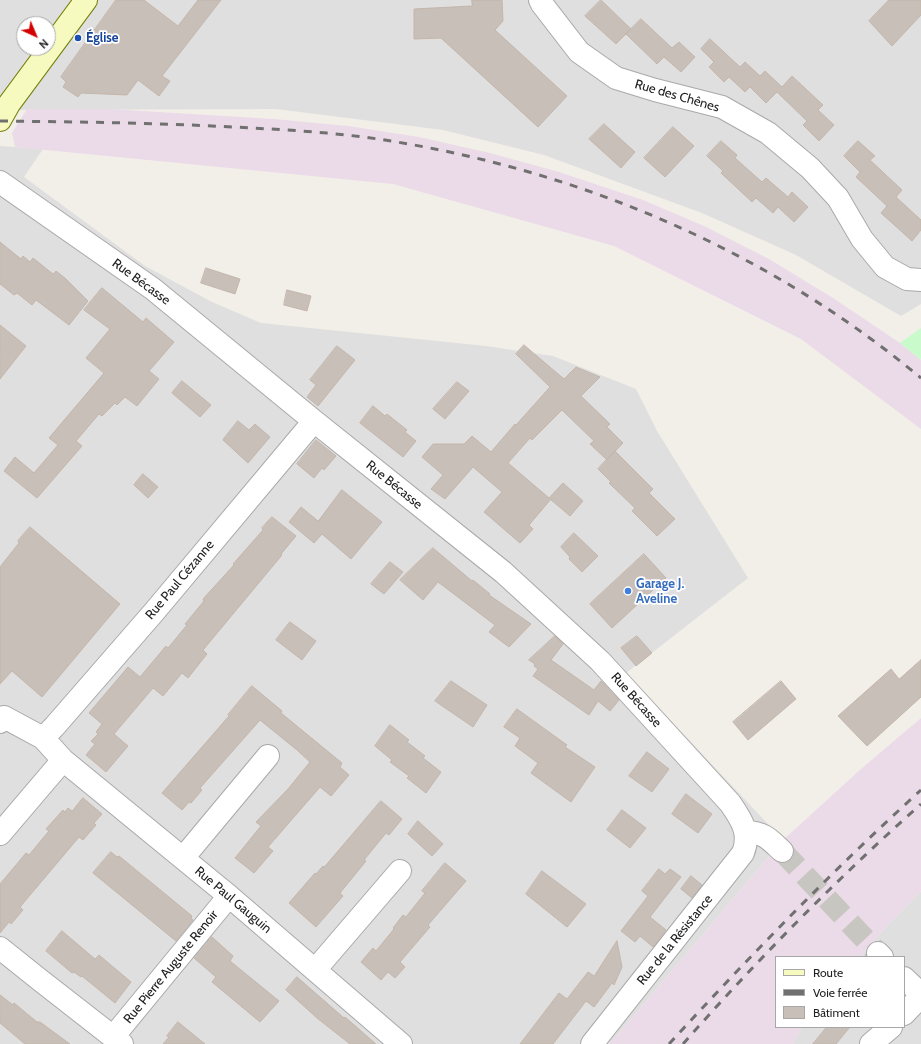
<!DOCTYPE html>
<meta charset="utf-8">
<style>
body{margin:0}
#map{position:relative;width:921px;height:1044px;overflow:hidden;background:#f2efe9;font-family:Cabin,sans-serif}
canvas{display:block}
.legend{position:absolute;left:775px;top:956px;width:130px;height:72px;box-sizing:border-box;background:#fff;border:1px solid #a7a7a7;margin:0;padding:5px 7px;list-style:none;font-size:12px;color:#222}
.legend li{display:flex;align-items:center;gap:8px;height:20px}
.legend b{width:20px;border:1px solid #a7a7a7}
.north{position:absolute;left:16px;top:16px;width:40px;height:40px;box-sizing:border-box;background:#fff;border:1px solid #a7a7a7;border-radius:50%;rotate:136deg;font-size:11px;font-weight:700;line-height:16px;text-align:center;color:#222}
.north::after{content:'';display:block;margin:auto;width:14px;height:18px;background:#d40000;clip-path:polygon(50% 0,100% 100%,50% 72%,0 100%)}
</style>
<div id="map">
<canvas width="921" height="1044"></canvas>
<ul class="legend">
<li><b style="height:5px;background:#f7fabf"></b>Route</li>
<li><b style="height:5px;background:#707070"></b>Voie ferrée</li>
<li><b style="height:11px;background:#c7bfb8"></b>Bâtiment</li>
</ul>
<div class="north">N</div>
</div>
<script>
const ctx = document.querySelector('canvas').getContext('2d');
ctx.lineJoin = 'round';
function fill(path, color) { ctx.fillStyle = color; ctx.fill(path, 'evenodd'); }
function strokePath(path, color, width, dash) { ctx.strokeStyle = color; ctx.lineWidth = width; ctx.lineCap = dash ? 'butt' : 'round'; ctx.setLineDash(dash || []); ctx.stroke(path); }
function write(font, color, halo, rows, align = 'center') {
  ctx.font = font + ' Cabin,sans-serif'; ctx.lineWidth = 3.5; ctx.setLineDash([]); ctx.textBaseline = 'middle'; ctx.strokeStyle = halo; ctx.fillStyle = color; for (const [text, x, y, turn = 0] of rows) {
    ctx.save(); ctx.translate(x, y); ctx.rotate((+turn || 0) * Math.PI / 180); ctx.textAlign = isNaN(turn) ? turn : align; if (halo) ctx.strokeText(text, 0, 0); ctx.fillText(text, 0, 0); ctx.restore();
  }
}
fill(new Path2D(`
 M 0,0 L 921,0 L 921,304 L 901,316 L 796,255 L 702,213 L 544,155 L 443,130 L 276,109 L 0,110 ZM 24,24 L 48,24 L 48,48 L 24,48 Z
 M 0,146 L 43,149 L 24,177 L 145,266 L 212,302 L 261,323 L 486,346 L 553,356 L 636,389 L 657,431 L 748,578 L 626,673 L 783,840 L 610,1044 L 0,1044 Z
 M 921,891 L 921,1044 L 793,1044 L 802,1027 L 904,1027 L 904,957 L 860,957 L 887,926 Z`), '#e0dfdf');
fill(new Path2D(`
 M 27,109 L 109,109 L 274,119 L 348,126 L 419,137 L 490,153 L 559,172 L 643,200 L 704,226 L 769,259 L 833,298 L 900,343 L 921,360 L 921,429 L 801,339 L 614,246 L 393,184 L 15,147 L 12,133 Z
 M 921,718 L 921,891 L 887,926 L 860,957 L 776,957 L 776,1027 L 802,1027 L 793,1044 L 610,1044 L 783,840 L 861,769 Z`), '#ebdbe8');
fill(new Path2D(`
 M 921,328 L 921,360 L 900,343 Z`), '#c8facc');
const building = new Path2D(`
 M 116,0 L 144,0 L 178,26 L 198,0 L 221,0 L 162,76 L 170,81 L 159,96 L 138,80 L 127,95 L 81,93 L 78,97 L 63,87 L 66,82 L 61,77 Z
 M 472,0 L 502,0 L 503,21 L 495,30 L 567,96 L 538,127 L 441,38 L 414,39 L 414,9 L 472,6 Z
 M 601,0 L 631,29 L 616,44 L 585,16 Z
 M 889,0 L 921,0 L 921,15 L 892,46 L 869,21 Z
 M 641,19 L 672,48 L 679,42 L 695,57 L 681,72 L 664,57 L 666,55 L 657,64 L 626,34 Z
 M 710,39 L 740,67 L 745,62 L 760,76 L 765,71 L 782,87 L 792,76 L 823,105 L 818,110 L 834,125 L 819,141 L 803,125 L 807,121 L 777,92 L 766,103 L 750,87 L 745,92 L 729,77 L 724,82 L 709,67 L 714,62 L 701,49 Z
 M 604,124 L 635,152 L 621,168 L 589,139 Z
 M 673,127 L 694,146 L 665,177 L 644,158 Z
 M 721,141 L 737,155 L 735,158 L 762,182 L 766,178 L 788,197 L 792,192 L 808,207 L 794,222 L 778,207 L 773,213 L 756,198 L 752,202 L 721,173 L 723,171 L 707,156 Z
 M 858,141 L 875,156 L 870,160 L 902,190 L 896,197 L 921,220 L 921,230 L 912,241 L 881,213 L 887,206 L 856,177 L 860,172 L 844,156 Z
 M 0,242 L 21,259 L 23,256 L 30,262 L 33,258 L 53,274 L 56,271 L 66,279 L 88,301 L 69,325 L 36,300 L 32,305 L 17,293 L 14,295 L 0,284 Z
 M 206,268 L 240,279 L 235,294 L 201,283 Z
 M 102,288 L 143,322 L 146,318 L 174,342 L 149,371 L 159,379 L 137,406 L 125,397 L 117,405 L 115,403 L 102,416 L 99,414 L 76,441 L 82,446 L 37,498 L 4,471 L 15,457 L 34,473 L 58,445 L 49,438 L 104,373 L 86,358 L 110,329 L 84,310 Z
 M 287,290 L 311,296 L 307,311 L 284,305 Z
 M 0,325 L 26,346 L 0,379 Z
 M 524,345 L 564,379 L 576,367 L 600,377 L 581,396 L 610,424 L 607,427 L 623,443 L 607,460 L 590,444 L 594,441 L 562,410 L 532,440 L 530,438 L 508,463 L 549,498 L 563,483 L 583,501 L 570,516 L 550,499 L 551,499 L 529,525 L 533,529 L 520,543 L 484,512 L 502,492 L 473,467 L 445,499 L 431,489 L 443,475 L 422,457 L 433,444 L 464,444 L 472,436 L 491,452 L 515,424 L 516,425 L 550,387 L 516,354 Z
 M 337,346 L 355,360 L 318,406 L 307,397 L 316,385 L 310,380 Z
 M 182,381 L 211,405 L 200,417 L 172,393 Z
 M 457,382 L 469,391 L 445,419 L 433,409 Z
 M 373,406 L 385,416 L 387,414 L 407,430 L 405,432 L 416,441 L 403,457 L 360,423 Z
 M 238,421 L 249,430 L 255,424 L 270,437 L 248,463 L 223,440 Z
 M 316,440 L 336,456 L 324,470 L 322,468 L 314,478 L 297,464 Z
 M 615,451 L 653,489 L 649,493 L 675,519 L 657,536 L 632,511 L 635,508 L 609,483 L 611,482 L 598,469 Z
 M 143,474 L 158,487 L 148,498 L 134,485 Z
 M 342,490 L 382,522 L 351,559 L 322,534 L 314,543 L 289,522 L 301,507 L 318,521 Z
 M 272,517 L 296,536 L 281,554 L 282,555 L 203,650 L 207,654 L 188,678 L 182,673 L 163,696 L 153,688 L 114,734 L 128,746 L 106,772 L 86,755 L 95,744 L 91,741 L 98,734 L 96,732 L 102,724 L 89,713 L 128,667 L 140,677 L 166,646 L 168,648 L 187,625 L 185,624 L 204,601 L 203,599 L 234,565 L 233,564 L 263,530 L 262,528 Z
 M 30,527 L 120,604 L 42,697 L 12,671 L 0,684 L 0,567 L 19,543 L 18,541 Z
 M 574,533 L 598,556 L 582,572 L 569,559 L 570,557 L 561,547 Z
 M 433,548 L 472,581 L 473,580 L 490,594 L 489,595 L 531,624 L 509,647 L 489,632 L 495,625 L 438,582 L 423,600 L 400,580 Z
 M 644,554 L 666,578 L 612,628 L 590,604 Z
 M 390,562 L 403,572 L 384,594 L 371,584 Z
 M 290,622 L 316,641 L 302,660 L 276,640 Z
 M 555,636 L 563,644 L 551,660 L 594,690 L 601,681 L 619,700 L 610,711 L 598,701 L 589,715 L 533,676 L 538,669 L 534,666 L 535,664 L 529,660 Z
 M 637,636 L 652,653 L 636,666 L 621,648 Z
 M 921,660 L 921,697 L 867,746 L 838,716 L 891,669 L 899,679 Z
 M 451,681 L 487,705 L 473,727 L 435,701 Z
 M 781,681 L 796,699 L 748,740 L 733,722 Z
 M 252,686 L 282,711 L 281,713 L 342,763 L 340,767 L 349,775 L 331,796 L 320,787 L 268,847 L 273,851 L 254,873 L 235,858 L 261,826 L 256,822 L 288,789 L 310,762 L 297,750 L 260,720 L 200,788 L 202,790 L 191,803 L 189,802 L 182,810 L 162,793 L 229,716 L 228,715 Z
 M 517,709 L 567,745 L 565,747 L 595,767 L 571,802 L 531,773 L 538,763 L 515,746 L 520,738 L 504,727 Z
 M 390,725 L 409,740 L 407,742 L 425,756 L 423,758 L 441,772 L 426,793 L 407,778 L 409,776 L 390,762 L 392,760 L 375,746 Z
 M 647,752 L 669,769 L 652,792 L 629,776 Z
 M 686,794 L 712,814 L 698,833 L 672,814 Z
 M 83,798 L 102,814 L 94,823 L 96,825 L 83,840 L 79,837 L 20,907 L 23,910 L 11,924 L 9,922 L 0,933 L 0,884 L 26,853 L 29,855 L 49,831 L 46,829 L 63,810 L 65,812 L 68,808 L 72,811 Z
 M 381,801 L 402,819 L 389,835 L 386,833 L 364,860 L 366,861 L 340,893 L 343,896 L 316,927 L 289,903 L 315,873 L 316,874 L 323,866 L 324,867 Z
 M 622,810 L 646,828 L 630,848 L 607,830 Z
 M 418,821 L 443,844 L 432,856 L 408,834 Z
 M 111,852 L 117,857 L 119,856 L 192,916 L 191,918 L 193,920 L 176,941 L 93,873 Z
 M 445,863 L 466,881 L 428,925 L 430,927 L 400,962 L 405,967 L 395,978 L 388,972 L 381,980 L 361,962 L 373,948 L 376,951 L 394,929 L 393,928 L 403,915 L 406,917 L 425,893 L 422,891 Z
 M 659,869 L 665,874 L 670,869 L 681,877 L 650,917 L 666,930 L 653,947 L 640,936 L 635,942 L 621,931 L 648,896 L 642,891 Z
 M 542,871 L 586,904 L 567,927 L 526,894 Z
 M 691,876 L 702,885 L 692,898 L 681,889 Z
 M 62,931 L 95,959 L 99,955 L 131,982 L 115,1003 L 82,976 L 81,977 L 74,972 L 72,973 L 46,951 Z
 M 212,937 L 233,956 L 230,961 L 279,1001 L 260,1022 L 212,982 L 216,977 L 194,958 Z
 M 617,941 L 622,967 L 614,985 L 612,983 L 594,1007 L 586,1001 L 553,1044 L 520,1044 L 559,993 L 567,999 L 588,972 L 594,976 Z
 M 297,977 L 344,1018 L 345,1017 L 376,1044 L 350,1044 L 317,1018 L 286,990 Z
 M 0,995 L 13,1005 L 14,1003 L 37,1022 L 40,1022 L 70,1044 L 25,1044 L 0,1023 Z
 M 178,1022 L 205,1044 L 163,1044 L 169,1037 L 167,1036 Z
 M 827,1027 L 850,1027 L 836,1044 L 813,1044 Z`);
fill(building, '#c7bfb8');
strokePath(building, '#c4b6ab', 1);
strokePath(new Path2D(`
 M 782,851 L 878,953`), '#c8c6c1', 22, [22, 11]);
const minor = new Path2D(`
 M 540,0 L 542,4 L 579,52 L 616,78 L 655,90 L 722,107 L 768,133 L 810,168 L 838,198 L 862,239 L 885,267 L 907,279 L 921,280
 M 0,182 L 153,289 L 314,421 L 503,572 L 600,661 L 730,803 C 741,819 751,833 743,853 L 592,1044
 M 0,722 L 4,717 L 43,738 L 63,760 L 229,896 L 401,1044
 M 43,738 L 54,727 L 154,612 L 314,421
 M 746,832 C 764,832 770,840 782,851
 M 0,834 L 63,760
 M 183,858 L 268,756
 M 0,948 L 40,980 L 122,1044
 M 878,953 L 882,957
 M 315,970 L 400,871
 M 904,978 L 921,994
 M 904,1014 L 921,996
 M 113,1037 L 229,896
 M 871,1044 L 891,1027`);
const secondary = new Path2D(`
 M 0,120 L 9,104 L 86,0`);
strokePath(minor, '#a9a9a9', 24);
strokePath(secondary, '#707d05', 24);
strokePath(minor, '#fff', 22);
strokePath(secondary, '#f7fabf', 22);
strokePath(new Path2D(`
 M 0,121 C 84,122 167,123 251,128 C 293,130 336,133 378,139 C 577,169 766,249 921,378
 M 669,1044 C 750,956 833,870 921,790
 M 683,1044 C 757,960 837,879 921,804`), '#707070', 3, [8, 8]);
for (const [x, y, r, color] of [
 [78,38,4,"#1a4fb4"],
 [628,591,4,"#3f7fe0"]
]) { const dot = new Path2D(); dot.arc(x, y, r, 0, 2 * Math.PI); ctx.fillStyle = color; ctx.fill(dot); strokePath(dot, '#fff', 1.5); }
write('bold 13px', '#164399', '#fff', [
 ["Église",86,38]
], 'left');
write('13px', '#222', '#fff', [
 ["Rue des Chênes",677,96,16],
 ["Rue Bécasse",141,282,36],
 ["Rue Bécasse",394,485,39],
 ["Rue Paul Cézanne",180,580,-50],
 ["Rue Bécasse",636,700,48],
 ["Rue Paul Gauguin",233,900,40],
 ["Rue de la Résistance",675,940,-51],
 ["Rue Pierre Auguste Renoir",171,967,-51]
]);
write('bold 13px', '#366cbe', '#fff', [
 ["Garage J.",636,584],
 ["Aveline",636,599]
], 'left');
</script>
